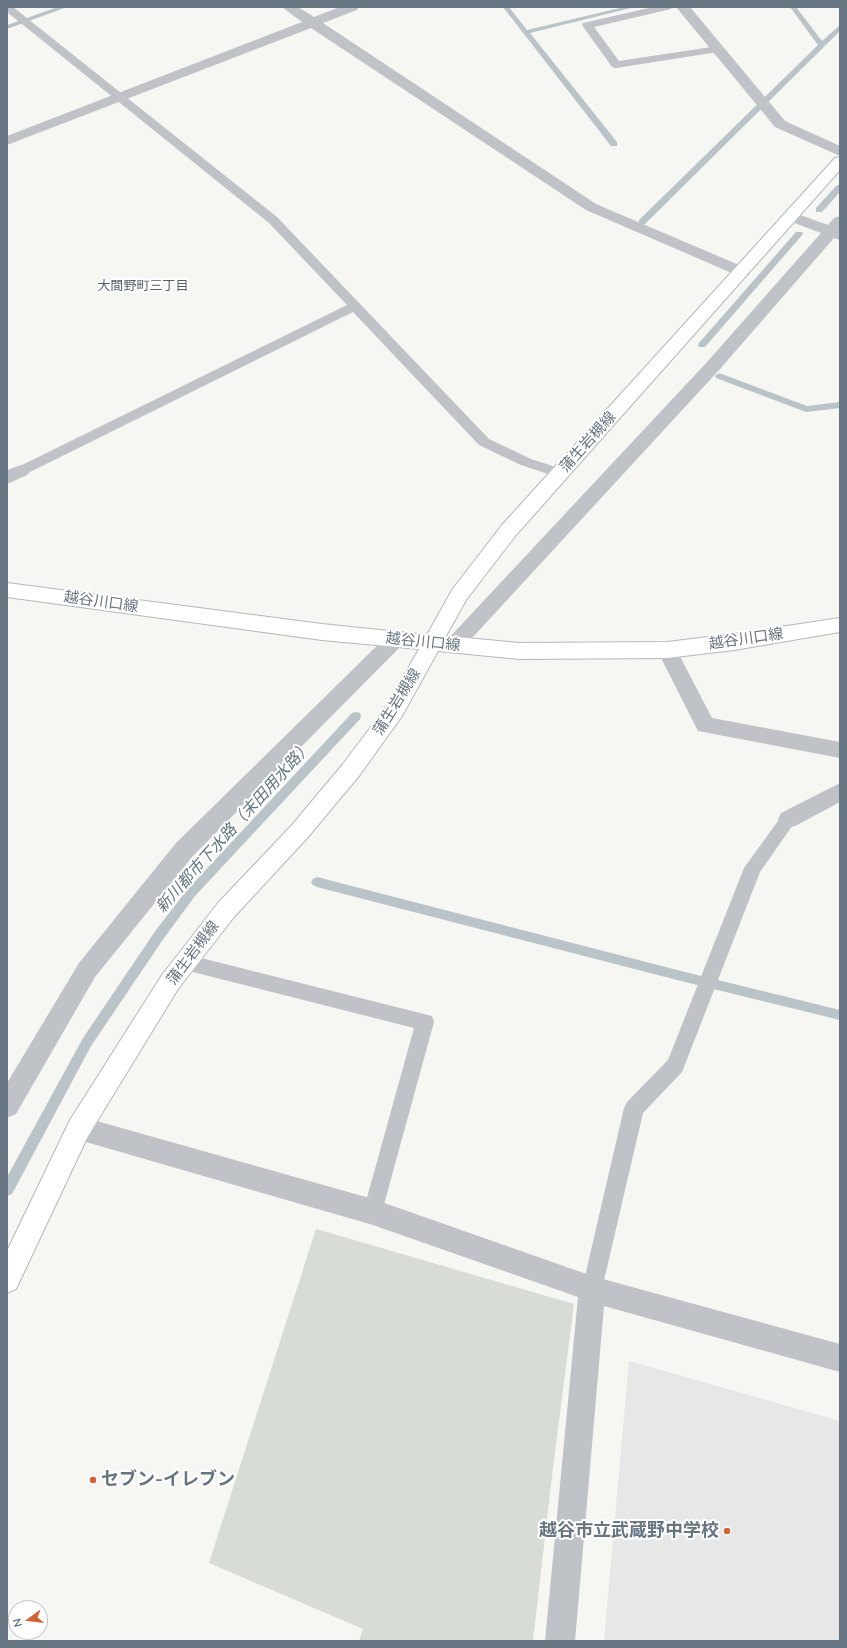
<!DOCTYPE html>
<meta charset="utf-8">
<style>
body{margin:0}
#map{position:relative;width:847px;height:1648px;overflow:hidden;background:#f6f6f3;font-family:Mulish,sans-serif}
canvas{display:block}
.frame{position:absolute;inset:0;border:8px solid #677481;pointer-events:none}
.north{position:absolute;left:8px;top:1600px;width:40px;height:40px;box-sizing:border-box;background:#fff;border:1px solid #c2c7cd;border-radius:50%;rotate:255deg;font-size:11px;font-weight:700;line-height:16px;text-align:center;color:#677481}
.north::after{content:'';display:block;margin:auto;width:14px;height:18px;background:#d46234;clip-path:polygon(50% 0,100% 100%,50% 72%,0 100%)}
</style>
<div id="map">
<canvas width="847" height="1648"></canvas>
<div class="frame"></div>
<div class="north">N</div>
</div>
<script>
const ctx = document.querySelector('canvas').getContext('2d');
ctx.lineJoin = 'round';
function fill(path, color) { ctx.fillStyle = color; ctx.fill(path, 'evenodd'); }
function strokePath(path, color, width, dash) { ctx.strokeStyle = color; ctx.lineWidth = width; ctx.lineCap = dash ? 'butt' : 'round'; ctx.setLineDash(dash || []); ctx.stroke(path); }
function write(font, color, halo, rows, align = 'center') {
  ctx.font = font + ' Mulish,"Noto Sans JP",sans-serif'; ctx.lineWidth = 4; ctx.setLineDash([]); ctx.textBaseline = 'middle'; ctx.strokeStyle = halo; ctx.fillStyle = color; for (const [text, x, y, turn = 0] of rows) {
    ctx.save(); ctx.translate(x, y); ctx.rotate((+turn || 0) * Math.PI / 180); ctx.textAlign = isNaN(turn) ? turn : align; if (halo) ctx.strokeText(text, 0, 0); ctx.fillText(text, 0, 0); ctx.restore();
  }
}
fill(new Path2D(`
 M 629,1361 L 840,1421 L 840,1641 L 604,1641 Z`), '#e6e7e6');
fill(new Path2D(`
 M 316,1229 L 574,1304 L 552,1476 L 533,1641 L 359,1641 L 363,1629 L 209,1563 Z`), '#d7dcd4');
fill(new Path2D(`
 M 58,7 L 67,7 L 7,29 L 7,25 Z
 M 503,7 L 509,7 L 527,30 L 624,7 L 635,7 L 530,33 L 617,142 L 617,146 L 611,146 Z
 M 790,7 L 796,7 L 822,41 L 840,25 L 840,31 L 645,224 L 639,224 L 639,220 L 818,45 Z
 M 837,185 L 840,185 L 840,192 L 822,212 L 816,212 L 816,208 Z
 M 796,232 L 802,232 L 803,234 L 705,347 L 699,347 L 698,345 L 699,343 Z
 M 719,373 L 807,406 L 840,402 L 840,408 L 806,412 L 716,378 L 715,376 Z
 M 356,712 L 360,713 L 361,716 L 360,719 L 195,896 L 164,938 L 91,1046 L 12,1194 L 7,1196 L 7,1177 L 83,1038 L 156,930 L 187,890 L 352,713 Z
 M 317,877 L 681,971 L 840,1010 L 840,1020 L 681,981 L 317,887 L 313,885 L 311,882 L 313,879 Z`), '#b9c3c8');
const secondary = new Path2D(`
 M 840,157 L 840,170 L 516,535 L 466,600 L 446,636 L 519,643 L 667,642 L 734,634 L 840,618 L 840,632 L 734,650 L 667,658 L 519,659 L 438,651 L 402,716 L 359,776 L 308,837 L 234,917 L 178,989 L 88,1136 L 16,1289 L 7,1293 L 7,1251 L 70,1120 L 162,975 L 218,903 L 292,825 L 343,764 L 388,704 L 419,649 L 322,640 L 7,597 L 7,583 L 322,624 L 427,635 L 452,590 L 502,525 L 835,158 Z`);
strokePath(secondary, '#b4b8bc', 2);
fill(new Path2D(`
 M 7,7 L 13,7 L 277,217 L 489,439 L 531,459 L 565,470 L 567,473 L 565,476 L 560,478 L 521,465 L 479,445 L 353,312 L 26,474 L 21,476 L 16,474 L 14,471 L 16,468 L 347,305 L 269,223 L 7,12 Z
 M 653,7 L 672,7 L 671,9 L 594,27 L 619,61 L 718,46 L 723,49 L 718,52 L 616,68 L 612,67 L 582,25 L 583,23 Z
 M 789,812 L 795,814 L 797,819 L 760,872 L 682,1072 L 643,1113 L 602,1289 L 599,1296 L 592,1299 L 585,1296 L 582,1289 L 624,1108 L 627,1102 L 668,1060 L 744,868 L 783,814 Z
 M 185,954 L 432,1016 L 434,1022 L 380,1219 L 373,1222 L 366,1219 L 363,1212 L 414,1028 L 185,970 L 179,968 L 176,962 L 179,956 Z`), '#bfc2c6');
fill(new Path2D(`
 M 282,7 L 298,7 L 314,17 L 340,7 L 359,7 L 357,10 L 323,23 L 596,204 L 746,268 L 748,271 L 746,274 L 740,276 L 734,274 L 586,210 L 311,28 L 7,145 L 7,136 L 302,22 Z
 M 676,7 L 690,7 L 785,121 L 840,146 L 840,156 L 775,127 Z
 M 789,211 L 828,225 L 834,218 L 840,216 L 840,240 L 834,238 L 720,369 L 461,650 L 454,653 L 447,650 L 444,645 L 447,640 L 708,361 L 821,233 L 784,219 L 781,216 L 784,213 Z
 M 21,465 L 27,467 L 30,471 L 27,475 L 7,484 L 7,470 Z
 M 396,631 L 403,634 L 406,639 L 403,644 L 192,857 L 95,977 L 16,1114 L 7,1118 L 7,1083 L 79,963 L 176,843 L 389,634 Z
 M 667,642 L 674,645 L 712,718 L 840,742 L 840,758 L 698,731 L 657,650 L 660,645 Z
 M 840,783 L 840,802 L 797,825 L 789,828 L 781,825 L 778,819 L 781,813 Z
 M 79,1116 L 373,1199 L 592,1276 L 840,1344 L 840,1372 L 604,1306 L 575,1641 L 545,1641 L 578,1297 L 373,1225 L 79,1140 L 70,1136 L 66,1128 L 70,1120 Z`), '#bfc2c6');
fill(secondary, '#fff');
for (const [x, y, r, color] of [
 [93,1480,4,"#d46234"],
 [727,1531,4,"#d46234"]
]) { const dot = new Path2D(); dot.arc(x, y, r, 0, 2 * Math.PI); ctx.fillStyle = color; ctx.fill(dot); strokePath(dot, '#fff', 1.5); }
write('13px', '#545e67', '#fff', [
 ["大間野町三丁目",143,286]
]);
write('15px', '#677481', '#fff', [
 ["蒲生岩槻線",588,442,-48],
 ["越谷川口線",101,602,8],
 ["越谷川口線",746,639,-8],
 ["越谷川口線",423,642,6],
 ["蒲生岩槻線",397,702,-58],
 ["蒲生岩槻線",193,953,-53]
]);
write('italic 16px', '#63757e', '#fff', [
 ["新川都市下水路（末田用水路）",234,827,-48]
]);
write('bold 18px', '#677481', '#fff', [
 ["セブン-イレブン",101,1480],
 ["越谷市立武蔵野中学校",719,1531,"right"]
], 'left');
</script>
